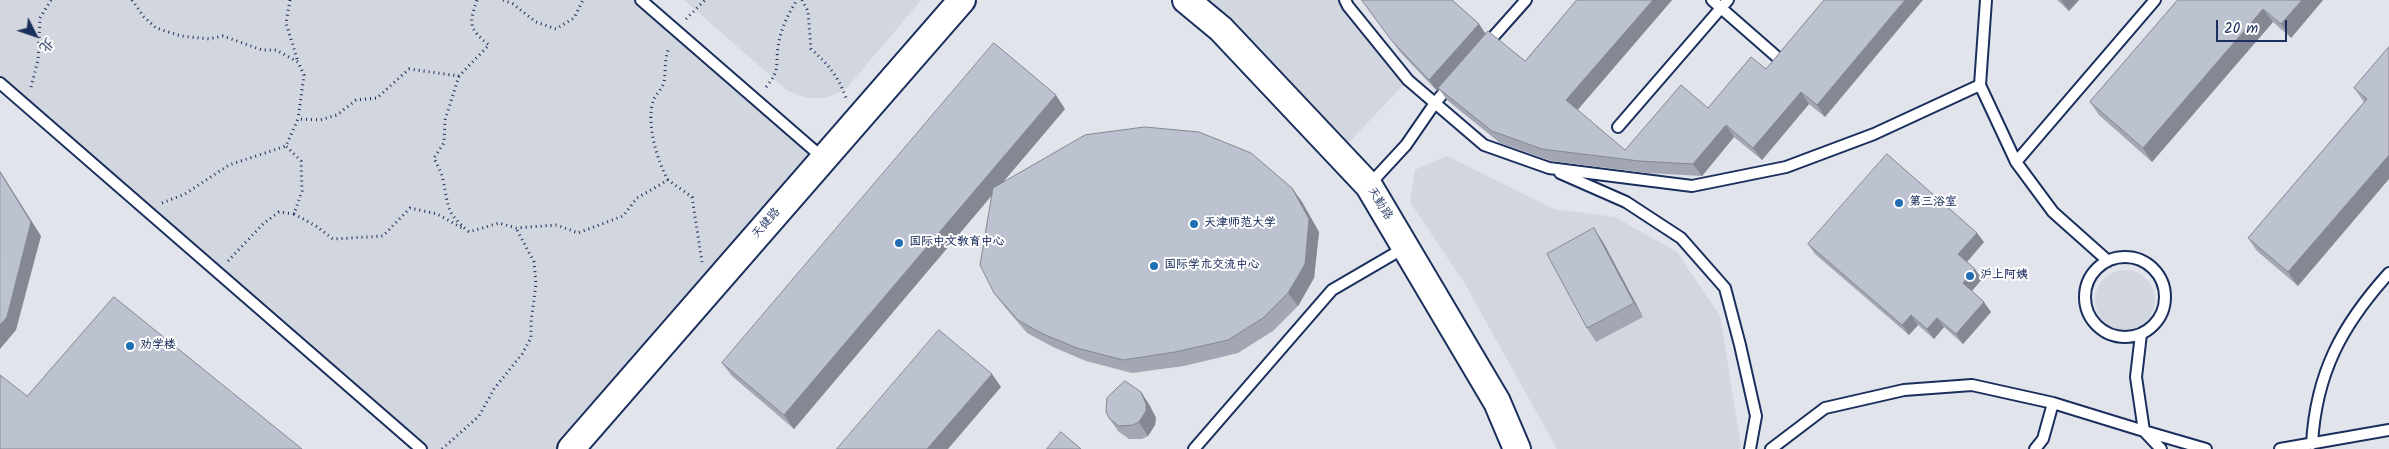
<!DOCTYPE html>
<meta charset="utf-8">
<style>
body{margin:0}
#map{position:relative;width:2389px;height:449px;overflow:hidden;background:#f1f2f5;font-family:Kalam,"LXGW WenKai TC",sans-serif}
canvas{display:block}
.north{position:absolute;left:10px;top:10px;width:50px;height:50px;-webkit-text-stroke:4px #fff;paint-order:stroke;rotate:131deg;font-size:14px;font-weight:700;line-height:20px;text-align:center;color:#1b2f5e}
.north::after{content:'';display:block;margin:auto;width:18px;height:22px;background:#1b2f5e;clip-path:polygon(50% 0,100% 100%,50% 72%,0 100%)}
.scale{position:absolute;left:2216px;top:20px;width:71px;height:22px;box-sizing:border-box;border:2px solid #1b2f5e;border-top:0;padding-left:6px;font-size:15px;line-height:18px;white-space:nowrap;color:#1b2f5e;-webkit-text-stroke:4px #fff;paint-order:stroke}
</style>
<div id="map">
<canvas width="2389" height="449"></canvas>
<div class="north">北</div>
<div class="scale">20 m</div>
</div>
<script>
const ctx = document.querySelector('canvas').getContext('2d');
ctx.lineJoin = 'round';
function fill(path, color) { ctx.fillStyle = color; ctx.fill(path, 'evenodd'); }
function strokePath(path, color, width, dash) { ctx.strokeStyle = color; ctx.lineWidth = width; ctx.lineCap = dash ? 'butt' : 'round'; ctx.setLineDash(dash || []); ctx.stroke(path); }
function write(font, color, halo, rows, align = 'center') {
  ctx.font = font + ' Kalam,"LXGW WenKai TC",sans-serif'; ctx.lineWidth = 4; ctx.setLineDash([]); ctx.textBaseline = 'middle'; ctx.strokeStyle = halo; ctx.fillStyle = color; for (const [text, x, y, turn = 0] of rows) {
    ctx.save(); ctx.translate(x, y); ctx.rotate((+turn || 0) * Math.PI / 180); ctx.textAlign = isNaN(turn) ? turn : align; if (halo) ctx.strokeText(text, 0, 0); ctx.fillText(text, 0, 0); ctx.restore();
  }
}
fill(new Path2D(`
 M 0,0 L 2389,0 L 2389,449 L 0,449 Z`), '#e1e4ea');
fill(new Path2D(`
 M 0,0 L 641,0 L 824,159 L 571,449 L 421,449 L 0,83 Z
 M 684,0 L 921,0 L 846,89 C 823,101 812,101 788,91 Z
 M 1186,0 L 1345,0 L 1408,80 L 1338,154 Z
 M 1447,156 L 1554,209 L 1615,217 L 1677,252 L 1720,316 L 1741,446 L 1738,449 L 1557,449 L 1465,284 L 1410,202 L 1415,170 Z
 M2095 300a30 30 0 1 1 60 0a30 30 0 1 1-60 0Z`), '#d2d6df');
const service = new Path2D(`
 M 641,0 L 823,158
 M 1345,0 L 1348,6 L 1408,80 L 1484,145 L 1549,168 L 1692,186 L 1786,167 L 1874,134 L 1980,85 L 1986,0
 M 1712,0 L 1721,8 L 1728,0
 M 1486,45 L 1526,0
 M 0,83 L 421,449
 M 1980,85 L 2016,162 L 2053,212 L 2108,261
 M 1618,127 L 1721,8 L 1777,57
 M 2016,162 L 2155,0
 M 1560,173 L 1626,202 L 1681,238 L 1725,288 L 1740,345 L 1756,416 L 1750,449
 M 1369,185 L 1406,145 L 1435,103 L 1451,84
 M2085 297a40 40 0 1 1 80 0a40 40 0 1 1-80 0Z
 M 2141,334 L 2136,377 L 2144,431 L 2206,449
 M 2312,444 C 2316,373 2342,325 2389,273
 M 1194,449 L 1332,290 L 1404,248
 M 1771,449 L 1825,408 L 1904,390 L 1972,385 L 2053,403 L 2144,431 L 2161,449
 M 2035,449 L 2043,439 L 2053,403
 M 2280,449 L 2389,430`);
const tertiary = new Path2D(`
 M 1186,0 L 1221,29 L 1369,186 L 1497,402 L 1517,449
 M 571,449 L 962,0`);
strokePath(service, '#1b2f5e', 14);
strokePath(tertiary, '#1b2f5e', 30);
strokePath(new Path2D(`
 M 132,0 L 144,17 L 156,28 L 181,36 L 209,39 L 223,36 L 262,50 L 276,50 L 298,62 L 304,75 L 298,119
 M 290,0 L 286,23 L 298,62
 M 503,0 L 513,4 L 536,22 L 556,29 L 574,18 L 583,0
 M 802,0 L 808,11 L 811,49 C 828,64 838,76 846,98
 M 686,19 L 705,0
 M 459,76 L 445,120 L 444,143 L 434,158 C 437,165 442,173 443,180 C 449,209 446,212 469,232 L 499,223 L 516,228 L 557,225 L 578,233 L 623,216 L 637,198 L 668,180 L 692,197 L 702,262
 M 31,87 L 38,60 L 40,18 L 51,0
 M 766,87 C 781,69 775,66 778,47 C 780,31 788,14 797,0
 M 668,180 C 657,161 645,120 654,99 C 656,94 662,89 664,82 C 666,70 664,60 669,48
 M 162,203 L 185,194 L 229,165 L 286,146 L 298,119 L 320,120 L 337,115 L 356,100 L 377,98 L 409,69 L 459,76 L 489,45 C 468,28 469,24 477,0
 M 294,214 L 316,226 L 333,239 L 383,236 L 410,208 L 437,214 L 462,228
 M 228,261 L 264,223 L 279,212 L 294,214 L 302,191 L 301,161 L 286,146
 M 442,449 L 479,416 L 494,389 L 522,354 L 531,338 L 531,322 L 536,284 L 534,262 L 516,228`), '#1b2f5e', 3, [1, 4]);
strokePath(service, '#fff', 10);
strokePath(tertiary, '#fff', 26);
fill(new Path2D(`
 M 1362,0 L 1452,0 L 1479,24 L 1486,34 L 1525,61 L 1577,0 L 1672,0 L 1577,110 L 1625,150 L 1708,108 L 1766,69 L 1824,0 L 1825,117 L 1809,104 L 1762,160 L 1734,137 L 1702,176 L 1647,173 L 1551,161 L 1500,143 L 1447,100 L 1439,89 L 1437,91 L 1400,52 Z
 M 2057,0 L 2079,0 L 2069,11 Z
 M 2178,0 L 2323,0 L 2291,38 L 2273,22 L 2152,162 L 2099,115 L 2090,102 Z
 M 2389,47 L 2298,286 L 2257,251 L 2248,238 L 2364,102 L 2354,88 Z
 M 1065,109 L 1002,183 L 1292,188 L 1302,202 L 1319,232 L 1314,278 L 1298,306 L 1273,331 L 1238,353 L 1184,366 L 1132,373 L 1086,361 L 1053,347 L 1027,333 L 1004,306 L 994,293 L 992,195 L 794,429 L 732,376 L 722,363 Z
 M 1603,242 L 1643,317 L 1596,342 L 1587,328 Z
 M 1984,242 L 1967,262 L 1982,279 L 1972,291 L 1991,312 L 1963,344 L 1944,327 L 1934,339 L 1918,325 L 1909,335 L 1815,254 L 1808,244 Z
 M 1141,392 L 1150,406 L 1156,418 L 1155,425 L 1148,436 L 1142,439 L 1129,439 L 1118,431 L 1109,418 Z`), '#a2a7b3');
fill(new Path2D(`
 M 1653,0 L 1672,0 L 1575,113 L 1566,100 Z
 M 1905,0 L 1923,0 L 1825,117 L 1817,105 Z
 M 2061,0 L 2079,0 L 2069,11 Z
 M 2302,0 L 2323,0 L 2291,38 L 2281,24 Z
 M 2263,9 L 2273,22 L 2152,162 L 2143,148 Z
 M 1479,24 L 1486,35 L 1437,91 L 1429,80 Z
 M 1801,92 L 1809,104 L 1762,160 L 1753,148 Z
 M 1056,95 L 1065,109 L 794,429 L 784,415 Z
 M 1726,125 L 1734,137 L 1702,176 L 1693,164 Z
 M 2389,155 L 2389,179 L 2298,286 L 2288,272 Z
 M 0,171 L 41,236 L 16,330 L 0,349 Z
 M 1292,188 L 1302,202 L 1319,232 L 1314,278 L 1298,306 L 1288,293 Z
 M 1594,228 L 1603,242 L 1643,317 L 1634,303 Z
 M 1977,233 L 1984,242 L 1965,264 L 1958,254 Z
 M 1975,269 L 1982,279 L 1970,293 L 1963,283 Z
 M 1984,302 L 1991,312 L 1963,344 L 1956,334 Z
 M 1911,315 L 1918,325 L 1909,335 L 1902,325 Z
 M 1937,318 L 1944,327 L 1934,339 L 1927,329 Z
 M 992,374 L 1001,387 L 948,449 L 927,449 Z
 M 1141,392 L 1150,406 L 1156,418 L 1155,425 L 1148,436 L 1139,422 Z`), '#848892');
const building = new Path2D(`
 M 1362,0 L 1452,0 L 1479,24 L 1429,80 L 1392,41 Z
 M 1577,0 L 1653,0 L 1566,100 L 1625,150 L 1681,85 L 1708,108 L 1751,57 L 1766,69 L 1824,0 L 1905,0 L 1817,105 L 1801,92 L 1753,148 L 1726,125 L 1693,164 L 1639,161 L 1542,149 L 1492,131 L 1438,88 L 1488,31 L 1525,61 Z
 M 2178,0 L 2302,0 L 2281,24 L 2263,9 L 2143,148 L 2090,102 Z
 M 994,43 L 1056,95 L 784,415 L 722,363 Z
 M 2389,47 L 2389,155 L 2288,272 L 2248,238 L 2367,99 L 2354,88 Z
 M 1145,127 L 1199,132 L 1251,153 L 1292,188 L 1309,219 L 1305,264 L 1288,293 L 1263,318 L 1228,340 L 1175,352 L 1123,360 L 1077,348 L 1043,334 L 1018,320 L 994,293 L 980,265 L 993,188 L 1085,135 Z
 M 1887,154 L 1977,233 L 1958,254 L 1975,269 L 1963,283 L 1984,302 L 1956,334 L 1937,318 L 1927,329 L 1911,315 L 1902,325 L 1808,244 Z
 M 0,172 L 31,222 L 7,317 L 0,325 Z
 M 1594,228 L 1634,303 L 1587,328 L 1547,254 Z
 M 114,297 L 302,449 L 0,449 L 0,375 L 27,396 Z
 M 939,330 L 992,374 L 927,449 L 837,449 Z
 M 1125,381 L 1141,392 L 1146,404 L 1146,411 L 1139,422 L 1133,425 L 1119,426 L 1109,418 L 1106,411 L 1107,398 Z
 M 1061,432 L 1081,449 L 1047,449 Z`);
fill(building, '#bcc2d0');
strokePath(building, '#848892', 1);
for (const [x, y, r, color] of [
 [1899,203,5,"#1f6fb2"],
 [1194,224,5,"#1f6fb2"],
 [899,243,5,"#1f6fb2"],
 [1154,266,5,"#1f6fb2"],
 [1970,276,5,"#1f6fb2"],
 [130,346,5,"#1f6fb2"]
]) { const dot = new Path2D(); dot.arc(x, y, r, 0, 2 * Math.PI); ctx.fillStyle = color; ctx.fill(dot); strokePath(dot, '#fff', 2); }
write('bold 12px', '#1b2f5e', '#fff', [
 ["第三浴室",1909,203],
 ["天津师范大学",1204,224],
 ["国际中文教育中心",909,243],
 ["国际学术交流中心",1164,266],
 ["沪上阿姨",1980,276],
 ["劝学楼",140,346]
], 'left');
write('12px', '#1b2f5e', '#fff', [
 ["天勤路",1379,204,58],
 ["天健路",767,224,-49]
]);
</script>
